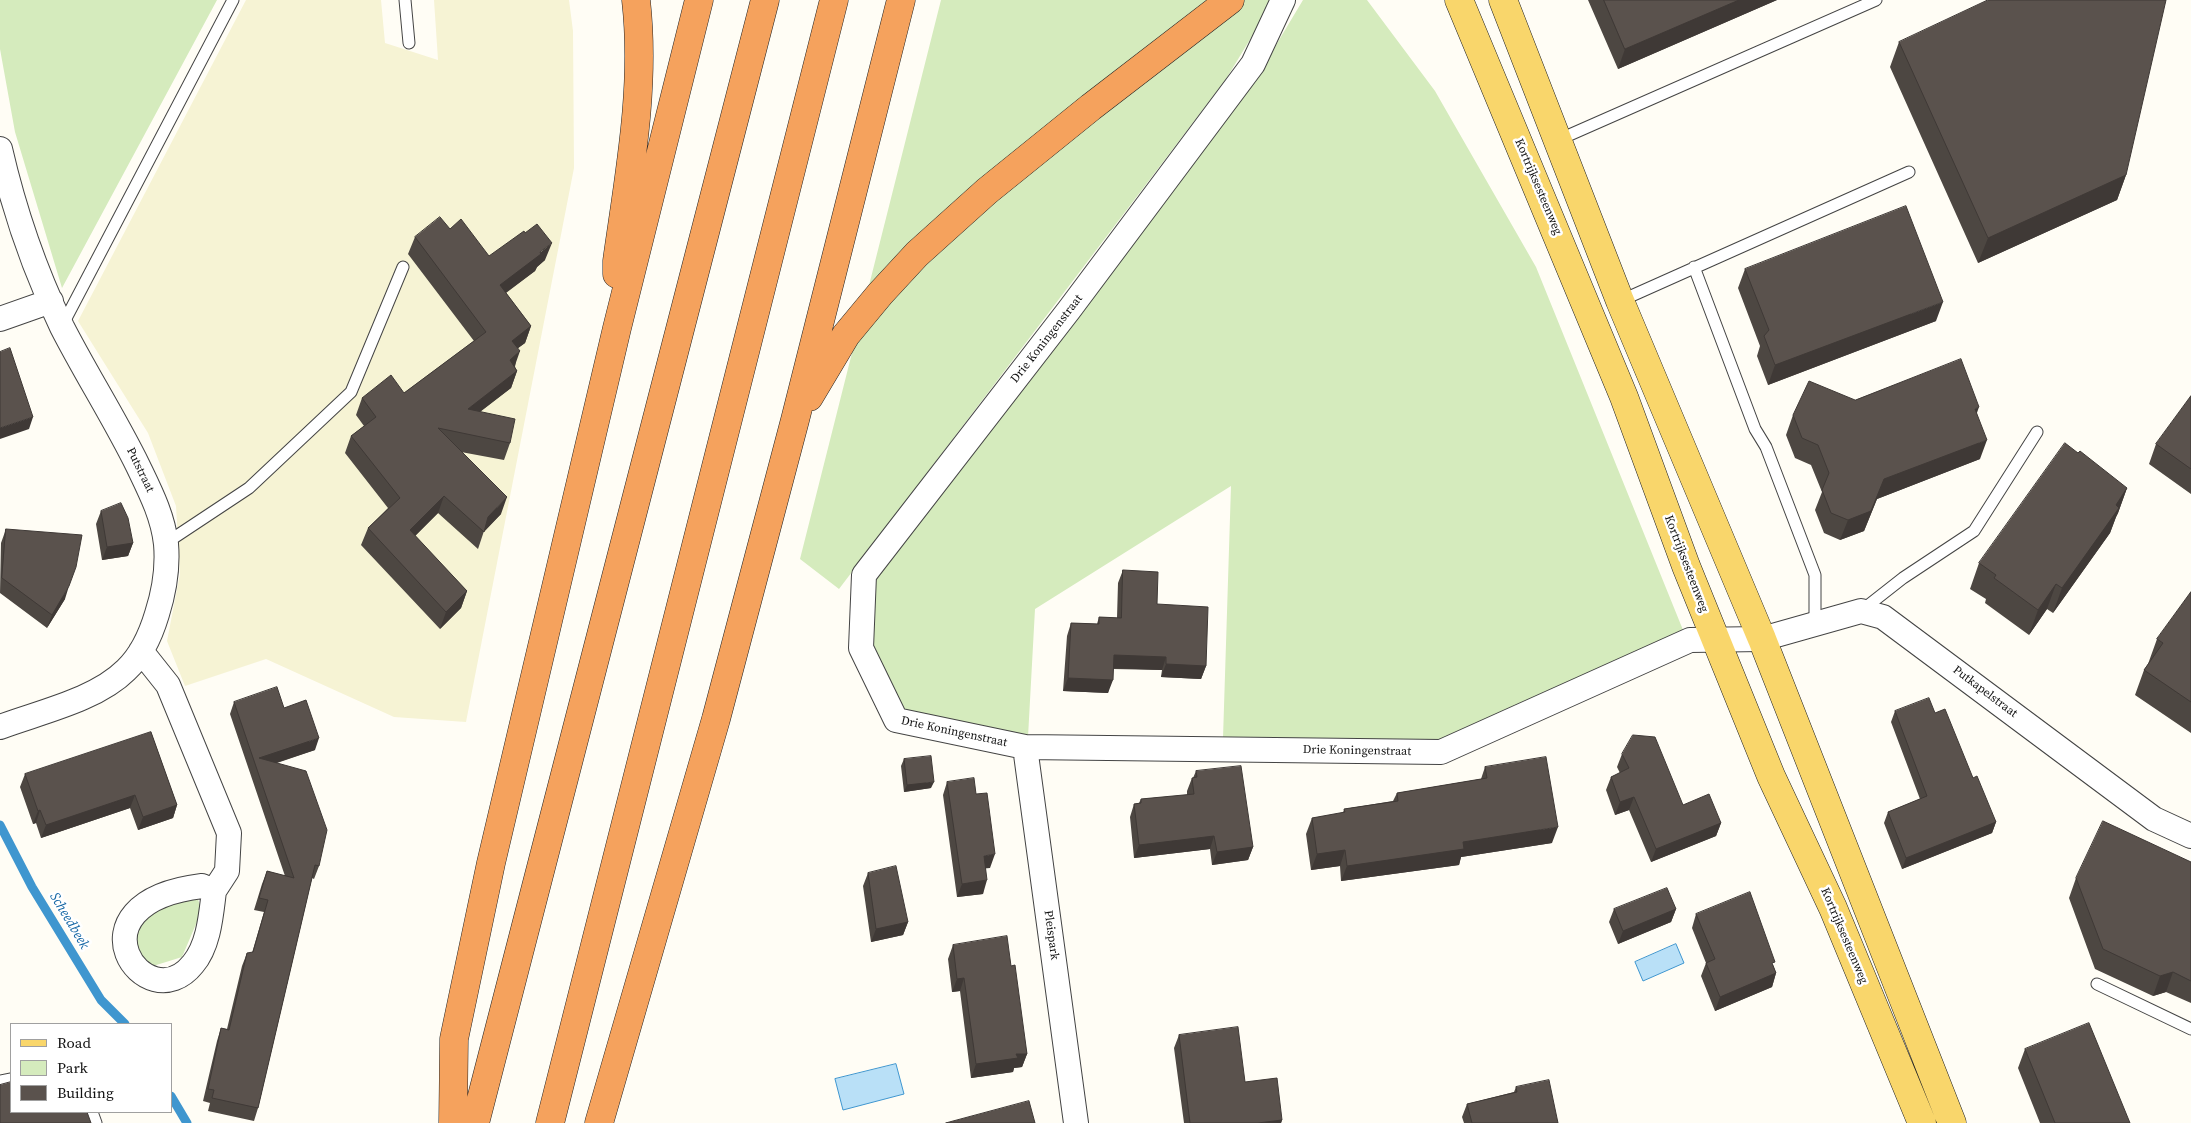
<!DOCTYPE html>
<style>
body{margin:0}
#map{position:relative;width:2191px;height:1123px;overflow:hidden;background:#fffdf5;font-family:"Source Serif 4",serif}
canvas{display:block}
.legend{position:absolute;left:10px;top:1023px;width:162px;height:90px;box-sizing:border-box;background:#fff;border:1px solid #a0a0a0;margin:0;padding:6px 9px;list-style:none;font-size:15px;color:#111}
.legend li{display:flex;align-items:center;gap:10px;height:25px}
.legend b{width:25px;border:1px solid #a0a0a0}
</style>
<div id="map">
<canvas width="2191" height="1123"></canvas>
<ul class="legend">
<li><b style="height:6px;background:#f9d66b"></b>Road</li>
<li><b style="height:14px;background:#d5ebbd"></b>Park</li>
<li><b style="height:14px;background:#5a524d"></b>Building</li>
</ul>
</div>
<script>
const ctx = document.querySelector('canvas').getContext('2d');
ctx.lineJoin = 'round';
function fill(path, color) { ctx.fillStyle = color; ctx.fill(path, 'evenodd'); }
function strokePath(path, color, width, dash) { ctx.strokeStyle = color; ctx.lineWidth = width; ctx.lineCap = dash ? 'butt' : 'round'; ctx.setLineDash(dash || []); ctx.stroke(path); }
function write(font, color, halo, rows, align = 'center') {
  ctx.font = font + ' "Source Serif 4",serif'; ctx.lineWidth = 5; ctx.setLineDash([]); ctx.textBaseline = 'middle'; ctx.strokeStyle = halo; ctx.fillStyle = color; for (const [text, x, y, turn = 0] of rows) {
    ctx.save(); ctx.translate(x, y); ctx.rotate((+turn || 0) * Math.PI / 180); ctx.textAlign = isNaN(turn) ? turn : align; if (halo) ctx.strokeText(text, 0, 0); ctx.fillText(text, 0, 0); ctx.restore();
  }
}
fill(new Path2D(`
 M 246,0 L 381,0 L 385,43 L 438,60 L 434,0 L 569,0 L 573,31 L 574,168 L 466,722 L 394,717 L 266,659 L 185,686 L 167,641 L 180,574 L 176,506 L 148,433 L 78,321 Z`), '#f6f3d4');
fill(new Path2D(`
 M 0,0 L 217,0 L 62,288 L 15,132 L 0,49 Z
 M 941,0 L 1274,0 L 1226,79 L 839,589 L 800,559 Z
 M 1303,0 L 1367,0 L 1435,91 L 1536,267 L 1683,630 L 1445,744 L 1223,738 L 1231,486 L 1035,609 L 1028,737 L 907,714 L 873,650 L 876,573 L 1258,75 Z
 M 197,897 L 202,910 L 182,957 L 150,967 L 138,957 L 133,928 L 161,906 Z`), '#d5ebbd');
const water = new Path2D(`
 M 1676,944 L 1684,963 L 1643,981 L 1635,962 Z
 M 896,1064 L 904,1094 L 843,1110 L 835,1079 Z`);
fill(water, '#b9e0f7');
strokePath(water, '#3f96cf', 1);
strokePath(new Path2D(`
 M 0,825 L 32,887 L 101,1000 L 125,1024
 M 171,1096 L 187,1123`), '#3f96cf', 9);
const lane = new Path2D(`
 M 405,0 L 409,43
 M 1558,140 L 1876,0
 M 1694,267 L 1755,429 L 1766,447 L 1815,575 L 1815,623
 M 1620,301 L 1909,172
 M 62,326 L 233,0
 M 166,543 L 249,488 L 351,392 L 403,267
 M 1861,611 L 1903,578 L 1974,531 L 2037,432
 M 2097,984 L 2191,1029
 M 0,1081 L 11,1079
 M 92,1112 L 96,1123`);
const street = new Path2D(`
 M 1283,0 L 1253,64 L 1069,310 L 864,575 L 861,648 L 896,720 L 1025,747 L 1441,752 L 1690,640 L 1762,639 L 1861,611 L 1883,617 L 2154,819 L 2191,836
 M 0,149 C 14,210 35,271 62,327 C 86,374 115,419 138,466 C 150,491 163,516 166,544 C 168,567 164,592 157,614 C 151,634 141,656 126,670 C 96,700 40,712 0,727
 M 0,319 L 51,301
 M 141,651 L 168,685 L 229,833 L 227,871 L 214,891
 M 1025,747 L 1076,1123
 M 202,886 L 214,891 C 211,915 209,945 193,964 C 146,1023 62,903 202,886 Z`);
const primary = new Path2D(`
 M 1459,0 L 1624,397 L 1686,566 L 1771,776 L 1833,908 L 1922,1123
 M 1503,0 L 1620,301 L 1762,639 L 1952,1123`);
const highway = new Path2D(`
 M 617,274 L 617,261 C 629,175 646,87 636,0
 M 809,397 L 846,335 L 880,294 L 917,254 L 987,191 L 1091,107 L 1230,0
 M 453,1123 L 454,1039 L 491,863 L 617,328 L 699,0
 M 475,1123 L 765,0
 M 550,1123 L 834,0
 M 599,1123 L 716,719 L 795,420 L 901,0`);
strokePath(lane, '#444', 13);
strokePath(street, '#444', 26);
strokePath(primary, '#222', 29);
strokePath(highway, '#222', 29);
strokePath(lane, '#fff', 11);
strokePath(street, '#fff', 24);
strokePath(primary, '#f9d66b', 28);
strokePath(highway, '#f5a25d', 28);
fill(new Path2D(`
 M 1588,0 L 1777,0 L 1618,69 Z
 M 1899,42 L 2126,175 L 2117,200 L 1978,263 L 1890,67 Z
 M 450,229 L 489,256 L 545,260 L 537,267 L 535,271 L 506,293 L 531,326 L 525,343 L 518,348 L 515,367 L 517,371 L 511,388 L 480,412 L 510,443 L 504,460 L 461,452 L 501,514 L 484,531 L 478,549 L 438,513 L 415,536 L 467,591 L 461,608 L 440,629 L 361,545 L 368,528 L 388,508 L 345,453 L 351,436 L 364,426 L 356,415 L 362,398 L 404,393 L 474,341 L 408,254 L 415,237 Z
 M 1745,269 L 1936,321 L 1768,385 L 1757,356 L 1760,346 L 1738,288 Z
 M 2191,396 L 2191,494 L 2149,464 L 2156,444 Z
 M 1855,400 L 1977,414 L 1980,459 L 1877,499 L 1864,531 L 1840,540 L 1824,533 L 1815,510 L 1822,492 L 1811,465 L 1795,458 L 1786,435 L 1793,415 Z
 M 2127,488 L 2118,513 L 2116,517 L 2110,533 L 2053,613 L 2047,609 L 2029,635 L 1985,603 L 1986,599 L 1970,589 L 1979,563 Z
 M 101,511 L 133,543 L 128,556 L 102,560 L 96,524 Z
 M 6,529 L 65,599 L 47,628 L 0,593 L 1,543 Z
 M 1123,570 L 1157,604 L 1206,666 L 1201,679 L 1161,677 L 1162,670 L 1113,669 L 1108,693 L 1063,691 L 1067,636 L 1071,623 L 1097,624 L 1099,617 L 1117,618 L 1118,583 Z
 M 2191,592 L 2191,733 L 2135,695 L 2144,670 L 2148,664 L 2157,639 Z
 M 234,702 L 284,708 L 315,750 L 277,763 L 319,866 L 314,879 L 312,878 L 258,1108 L 254,1121 L 208,1111 L 210,1103 L 203,1101 L 217,1041 L 221,1028 L 227,1029 L 242,966 L 247,953 L 252,953 L 264,912 L 254,910 L 262,884 L 267,871 L 285,876 L 230,714 Z
 M 1895,711 L 1935,713 L 1973,778 L 1996,822 L 1992,833 L 1902,869 L 1884,823 L 1888,812 L 1920,799 L 1891,722 Z
 M 151,732 L 177,805 L 173,818 L 138,830 L 130,808 L 41,838 L 36,823 L 33,824 L 20,787 L 25,774 Z
 M 1622,754 L 1683,805 L 1721,823 L 1716,836 L 1651,862 L 1629,810 L 1615,815 L 1606,790 L 1611,777 L 1620,773 L 1617,767 Z
 M 904,759 L 931,788 L 904,792 L 901,766 Z
 M 1485,767 L 1552,843 L 1461,857 L 1459,865 L 1341,881 L 1340,866 L 1311,870 L 1306,834 L 1312,818 L 1343,813 L 1344,809 L 1393,801 L 1397,793 L 1481,779 Z
 M 1196,771 L 1253,847 L 1248,860 L 1212,865 L 1210,849 L 1134,858 L 1130,817 L 1134,804 L 1139,803 L 1141,799 L 1187,795 L 1187,791 L 1192,778 L 1193,778 Z
 M 947,782 L 990,868 L 986,868 L 983,894 L 957,897 L 943,795 Z
 M 2191,862 L 2191,1003 L 2166,992 L 2153,996 L 2095,969 L 2069,898 L 2076,878 Z
 M 868,873 L 908,922 L 903,935 L 871,942 L 863,886 Z
 M 1614,909 L 1676,909 L 1671,922 L 1618,944 L 1609,922 Z
 M 1696,914 L 1773,965 L 1776,973 L 1772,987 L 1715,1011 L 1701,976 L 1706,963 L 1692,928 Z
 M 953,945 L 1011,966 L 1027,1054 L 1022,1067 L 1014,1068 L 1013,1072 L 971,1078 L 960,991 L 952,992 L 948,959 Z
 M 1179,1035 L 1245,1082 L 1282,1120 L 1281,1123 L 1184,1123 L 1174,1048 Z
 M 2025,1049 L 2130,1123 L 2040,1123 L 2018,1068 Z
 M 1516,1087 L 1558,1123 L 1464,1123 L 1462,1117 L 1467,1104 L 1514,1092 Z`), '#4d4742');
fill(new Path2D(`
 M 1739,0 L 1777,0 L 1618,69 L 1625,49 Z
 M 2126,175 L 2117,200 L 1978,263 L 1988,238 Z
 M 552,243 L 545,260 L 537,267 L 535,271 L 493,302 L 500,285 Z
 M 1943,302 L 1936,321 L 1768,385 L 1775,365 Z
 M 531,326 L 525,343 L 506,357 L 512,341 Z
 M 520,351 L 514,368 L 510,360 Z
 M 517,371 L 511,388 L 461,426 L 468,409 Z
 M 1979,407 L 1972,427 L 1975,409 Z
 M 33,417 L 29,429 L 0,439 L 0,428 Z
 M 1987,440 L 1980,459 L 1877,499 L 1864,531 L 1840,540 L 1848,520 L 1884,479 Z
 M 2127,488 L 2118,513 L 2116,517 L 2110,533 L 2053,613 L 2062,588 Z
 M 444,496 L 438,513 L 404,547 L 410,530 Z
 M 507,497 L 501,514 L 484,532 L 488,517 Z
 M 133,543 L 128,556 L 102,560 L 107,547 Z
 M 2056,584 L 2047,609 L 2029,635 L 2038,610 Z
 M 69,586 L 65,599 L 47,628 L 52,615 Z
 M 467,591 L 461,608 L 440,629 L 446,612 Z
 M 1114,655 L 1166,657 L 1162,670 L 1109,668 Z
 M 1166,664 L 1206,666 L 1201,679 L 1161,677 Z
 M 1068,678 L 1113,680 L 1108,693 L 1063,691 Z
 M 319,738 L 315,750 L 257,769 L 259,758 Z
 M 934,782 L 931,788 L 904,792 L 907,785 Z
 M 135,795 L 130,808 L 41,838 L 46,825 Z
 M 1634,797 L 1629,810 L 1615,815 L 1620,802 Z
 M 177,805 L 173,818 L 138,830 L 143,817 Z
 M 40,810 L 36,823 L 33,824 L 38,811 Z
 M 1996,822 L 1992,833 L 1902,869 L 1906,858 Z
 M 1721,823 L 1716,836 L 1651,862 L 1656,849 Z
 M 1558,827 L 1552,843 L 1461,857 L 1459,865 L 1341,881 L 1347,866 L 1463,842 Z
 M 1214,836 L 1210,849 L 1134,858 L 1139,845 Z
 M 1253,847 L 1248,860 L 1212,865 L 1217,852 Z
 M 1345,850 L 1340,866 L 1311,870 L 1317,854 Z
 M 995,854 L 990,868 L 979,869 L 984,856 Z
 M 987,880 L 983,894 L 957,897 L 962,884 Z
 M 1676,909 L 1671,922 L 1618,944 L 1623,931 Z
 M 908,922 L 903,935 L 871,942 L 876,929 Z
 M 2173,972 L 2166,992 L 2153,996 L 2160,976 Z
 M 1776,973 L 1772,987 L 1715,1011 L 1720,997 Z
 M 964,978 L 960,991 L 952,992 L 957,979 Z
 M 1016,1054 L 1027,1054 L 1022,1067 L 1014,1068 L 1013,1072 L 971,1078 L 976,1064 Z
 M 1282,1120 L 1281,1123 L 1258,1123 Z`), '#3f3936');
const building = new Path2D(`
 M 1604,0 L 1739,0 L 1625,49 Z
 M 1988,0 L 2166,0 L 2126,175 L 1988,238 L 1899,42 Z
 M 1906,206 L 1943,302 L 1775,365 L 1764,336 L 1769,330 L 1745,269 Z
 M 440,217 L 450,229 L 461,219 L 489,256 L 524,231 L 525,233 L 537,224 L 552,243 L 540,252 L 541,254 L 500,285 L 531,326 L 512,341 L 520,351 L 510,360 L 517,371 L 468,409 L 515,419 L 510,443 L 438,428 L 507,497 L 488,517 L 484,532 L 444,496 L 410,530 L 467,591 L 446,612 L 368,528 L 400,498 L 351,436 L 376,417 L 362,398 L 391,375 L 404,393 L 486,332 L 415,237 Z
 M 10,348 L 33,417 L 0,428 L 0,352 Z
 M 1961,359 L 1979,407 L 1975,409 L 1987,440 L 1884,479 L 1871,511 L 1848,520 L 1831,513 L 1822,490 L 1829,473 L 1818,445 L 1802,438 L 1793,415 L 1809,381 L 1855,400 Z
 M 2191,396 L 2191,469 L 2156,444 Z
 M 2065,443 L 2078,453 L 2080,451 L 2127,488 L 2116,505 L 2119,508 L 2062,588 L 2056,584 L 2038,610 L 1994,578 L 1996,575 L 1979,563 Z
 M 121,503 L 128,518 L 133,543 L 107,547 L 101,511 Z
 M 6,529 L 82,535 L 76,567 L 69,586 L 52,615 L 2,578 Z
 M 1123,570 L 1158,572 L 1157,604 L 1208,607 L 1206,666 L 1166,664 L 1166,657 L 1114,655 L 1113,680 L 1068,678 L 1071,623 L 1099,624 L 1099,617 L 1121,618 Z
 M 2191,592 L 2191,702 L 2144,670 L 2163,643 L 2157,639 Z
 M 277,687 L 284,708 L 306,700 L 319,738 L 259,758 L 306,771 L 327,830 L 319,866 L 315,865 L 258,1108 L 212,1098 L 214,1090 L 208,1089 L 221,1028 L 229,1030 L 247,953 L 253,952 L 268,900 L 259,898 L 267,871 L 294,878 L 234,702 Z
 M 1929,698 L 1935,713 L 1945,709 L 1973,778 L 1977,776 L 1996,822 L 1906,858 L 1888,812 L 1927,796 L 1895,711 Z
 M 151,732 L 177,805 L 143,817 L 135,795 L 46,825 L 40,810 L 38,811 L 25,774 Z
 M 1633,735 L 1655,737 L 1683,805 L 1709,794 L 1721,823 L 1656,849 L 1634,797 L 1620,802 L 1611,777 L 1629,768 L 1622,754 Z
 M 931,756 L 934,782 L 907,785 L 904,759 Z
 M 1546,757 L 1558,827 L 1463,842 L 1464,849 L 1347,866 L 1345,850 L 1317,854 L 1312,818 L 1345,812 L 1344,809 L 1398,801 L 1397,793 L 1487,778 L 1485,767 Z
 M 1241,766 L 1253,847 L 1217,852 L 1214,836 L 1139,845 L 1134,804 L 1141,803 L 1141,799 L 1194,794 L 1192,778 L 1197,777 L 1196,771 Z
 M 974,778 L 976,794 L 987,793 L 995,854 L 984,856 L 987,880 L 962,884 L 947,782 Z
 M 2103,821 L 2191,862 L 2191,981 L 2173,972 L 2160,976 L 2103,949 L 2076,878 Z
 M 896,866 L 908,922 L 876,929 L 868,873 Z
 M 1667,888 L 1676,909 L 1623,931 L 1614,909 Z
 M 1750,892 L 1775,962 L 1772,963 L 1776,973 L 1720,997 L 1706,963 L 1715,959 L 1696,914 Z
 M 1007,936 L 1011,966 L 1015,965 L 1027,1054 L 1016,1054 L 1018,1058 L 976,1064 L 964,978 L 957,979 L 953,945 Z
 M 2089,1023 L 2130,1123 L 2055,1123 L 2025,1049 Z
 M 1238,1027 L 1245,1082 L 1277,1078 L 1282,1120 L 1258,1123 L 1190,1123 L 1179,1035 Z
 M 1549,1080 L 1558,1123 L 1472,1123 L 1467,1104 L 1517,1092 L 1516,1087 Z
 M 11,1082 L 11,1112 L 87,1112 L 91,1123 L 0,1123 L 0,1085 Z
 M 1029,1101 L 1035,1123 L 946,1123 Z`);
fill(building, '#5a524d');
strokePath(building, '#3f3936', 1);
write('12px', '#111', '#fff', [
 ["Kortrijksesteenweg",1538,187,67],
 ["Drie Koningenstraat",1047,339,-52],
 ["Putstraat",140,470,64],
 ["Kortrijksesteenweg",1686,564,69],
 ["Putkapelstraat",1985,692,37],
 ["Drie Koningenstraat",954,732,12],
 ["Drie Koningenstraat",1357,751,1],
 ["Pleispark",1051,935,82],
 ["Kortrijksesteenweg",1844,936,67]
]);
write('italic 14px', '#1768a6', '#fff', [
 ["Scheedbeek",69,921,59]
]);
</script>
